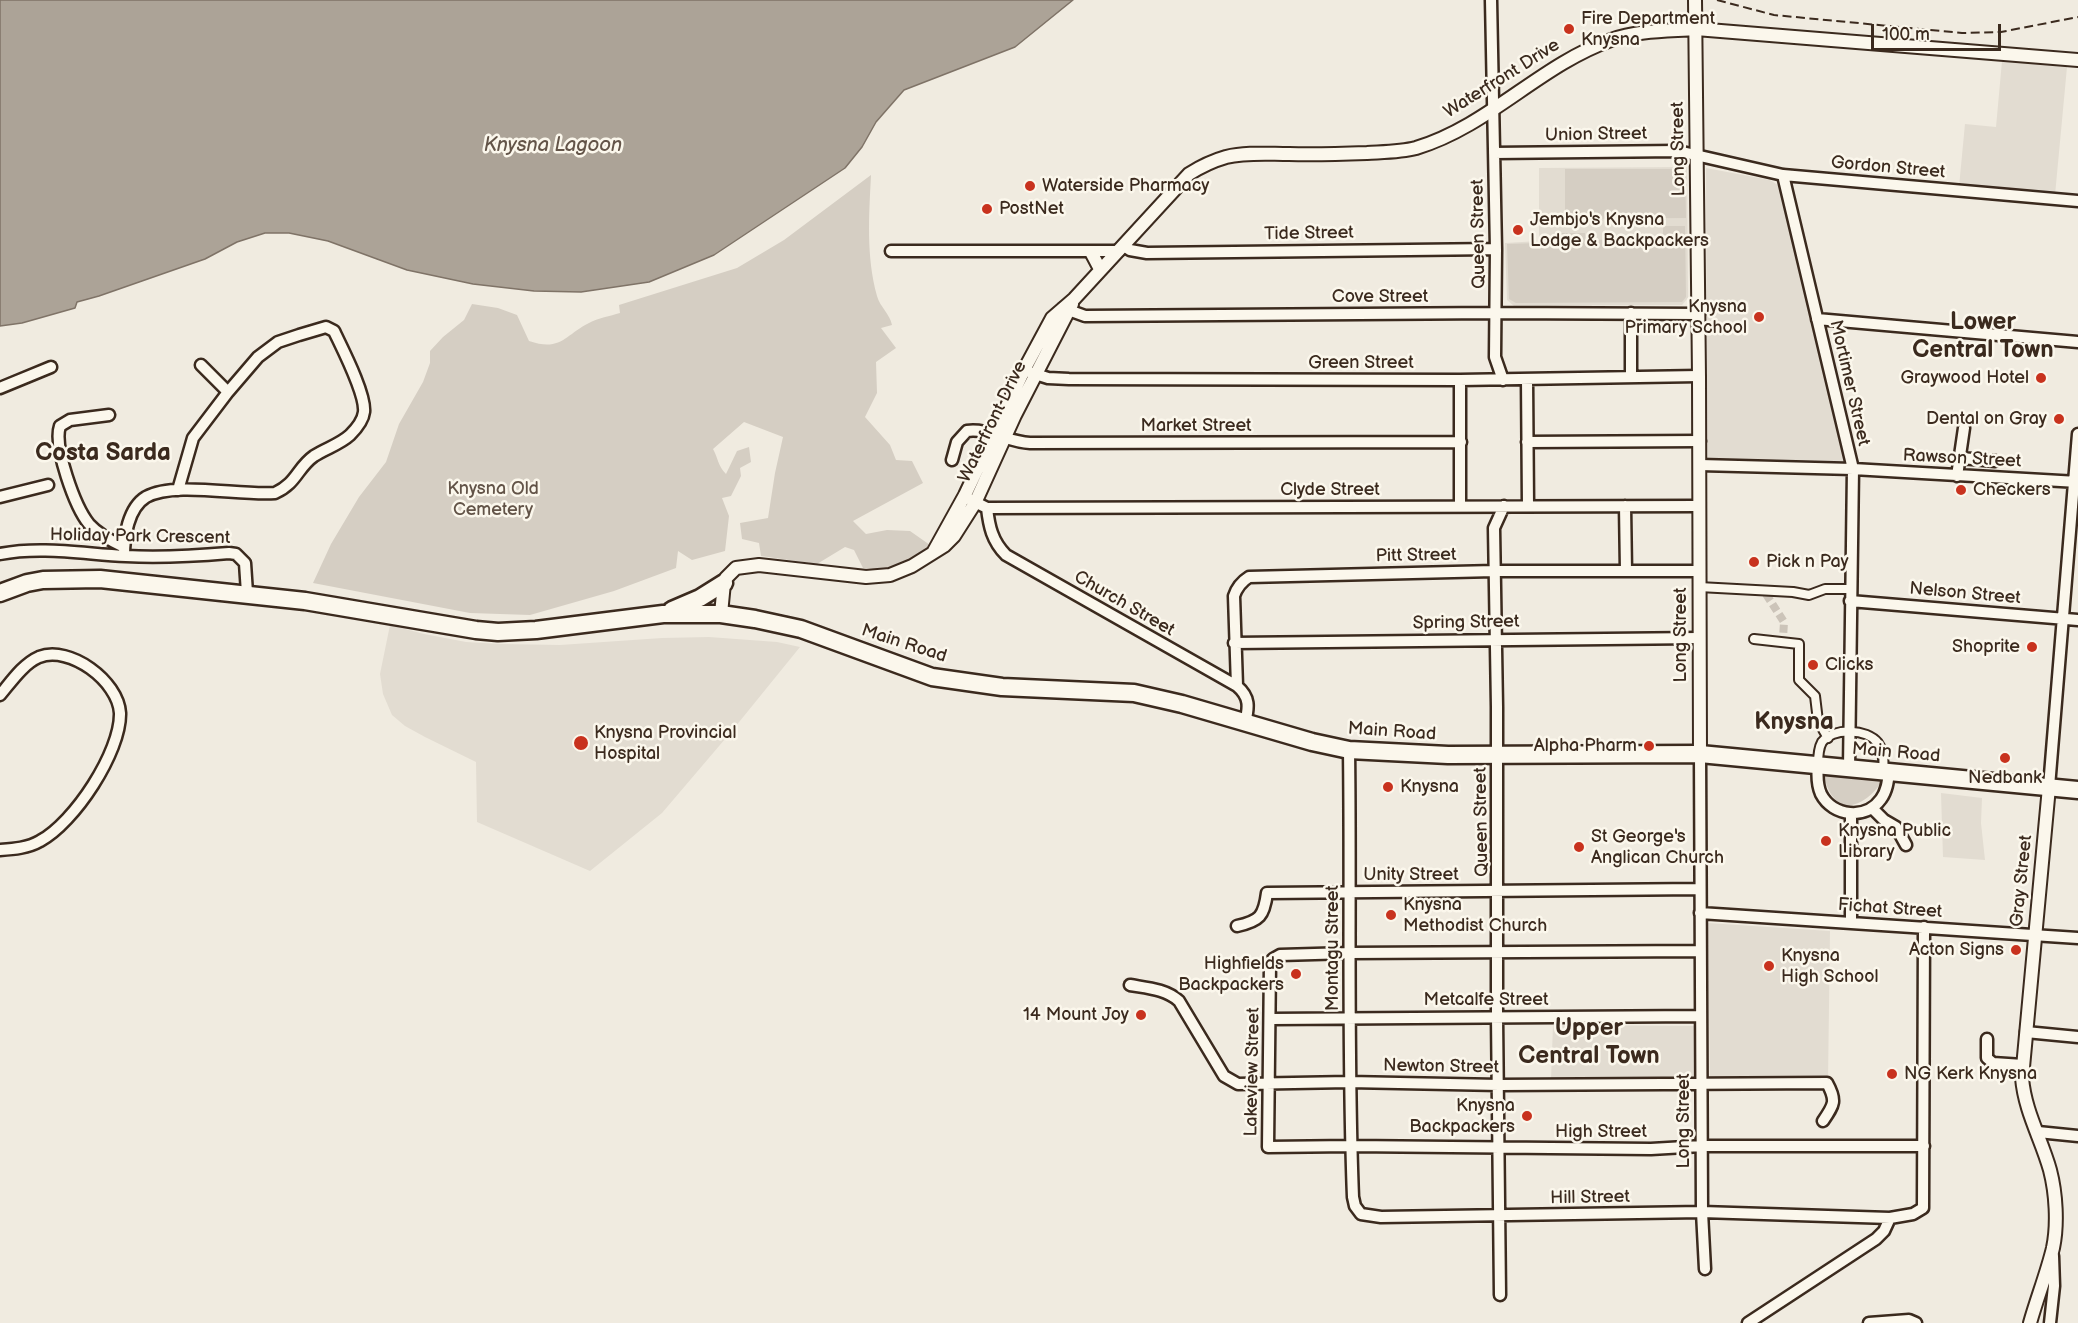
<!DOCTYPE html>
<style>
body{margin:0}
#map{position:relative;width:2078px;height:1323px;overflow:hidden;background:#f0ebe0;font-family:"Balsamiq Sans",sans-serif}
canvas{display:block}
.scale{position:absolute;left:1871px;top:24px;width:130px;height:27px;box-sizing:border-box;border:3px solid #3b2a1e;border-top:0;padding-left:8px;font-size:18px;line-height:21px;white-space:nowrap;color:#3b2a1e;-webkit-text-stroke:4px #fbf7ec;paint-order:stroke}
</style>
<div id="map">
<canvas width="2078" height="1323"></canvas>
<div class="scale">100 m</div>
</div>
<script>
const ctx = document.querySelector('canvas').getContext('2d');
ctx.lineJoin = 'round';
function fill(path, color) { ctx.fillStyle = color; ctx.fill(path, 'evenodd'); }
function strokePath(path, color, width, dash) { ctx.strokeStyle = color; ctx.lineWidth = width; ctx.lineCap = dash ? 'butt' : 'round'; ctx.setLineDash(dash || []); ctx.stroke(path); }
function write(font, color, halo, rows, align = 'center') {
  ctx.font = font + ' "Balsamiq Sans",sans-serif'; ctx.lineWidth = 5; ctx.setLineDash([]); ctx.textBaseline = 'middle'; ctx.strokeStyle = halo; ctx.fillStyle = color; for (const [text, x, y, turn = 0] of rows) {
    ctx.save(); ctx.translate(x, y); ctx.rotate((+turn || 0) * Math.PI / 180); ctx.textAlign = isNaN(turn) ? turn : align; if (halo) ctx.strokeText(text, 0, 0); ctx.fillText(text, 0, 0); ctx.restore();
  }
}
fill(new Path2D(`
 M 2002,61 L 2067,67 L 2055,195 L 1959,187 L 1965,124 L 1996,127 Z
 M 1687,167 L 1688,298 L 1682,305 L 1514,306 L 1507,300 L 1505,243 L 1539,241 L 1539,168 Z
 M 1706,168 L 1770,180 L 1781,187 L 1847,467 L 1707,460 Z
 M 390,625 L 424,634 L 466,642 L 501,644 L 560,645 L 662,638 L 709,637 L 777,642 L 800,647 L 731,732 L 662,813 L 590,871 L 477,822 L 476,762 L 425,737 L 405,726 L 392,715 L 383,694 L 380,674 Z
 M 1941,793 L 1982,798 L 1981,823 L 1985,860 L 1943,857 Z
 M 1708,923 L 1830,931 L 1828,1081 L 1710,1081 Z
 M 1553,1025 L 1697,1026 L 1698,1080 L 1551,1080 Z`), '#e2dcd1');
fill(new Path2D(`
 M 1565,169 L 1685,169 L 1686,218 L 1565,219 Z
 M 871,175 C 869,216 866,256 877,296 C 880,307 890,314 892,325 L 881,328 L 896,348 L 876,362 L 877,393 L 865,417 L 890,445 L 896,460 L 912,461 L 923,483 L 853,521 L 866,534 L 887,530 L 910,531 L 930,545 L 920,557 L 890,571 L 863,568 L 854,550 L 845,547 L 817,564 L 761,556 L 759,543 L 742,539 L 740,523 L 768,518 L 775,473 L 783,437 L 744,422 L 713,449 C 718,458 718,466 726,474 L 737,451 L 749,447 L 751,462 L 740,468 L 741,476 L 731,496 L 722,498 L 729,516 L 725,551 L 692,560 L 678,551 L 676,568 L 614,591 L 530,615 L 470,613 L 313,583 L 331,544 L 359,497 L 386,462 L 399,424 L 423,382 L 430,363 L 430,351 L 443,337 L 464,320 L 472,304 L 498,308 L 517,315 L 529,341 C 561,352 565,335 589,323 C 598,318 610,316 620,313 L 619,305 L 737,268 L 784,240 Z
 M 1663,226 L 1685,226 L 1686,297 L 1682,302 L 1516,303 L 1509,299 L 1507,244 L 1540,243 L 1541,239 L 1560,239 L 1560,233 L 1585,233 L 1585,240 L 1663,239 Z
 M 1824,775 L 1884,779 C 1864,810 1833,819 1824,775 Z`), '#d5cec3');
const water = new Path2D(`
 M 0,0 L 1073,0 L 1015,47 L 904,90 L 876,122 L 862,147 L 845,168 L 714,255 L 649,282 L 581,292 L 534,291 L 473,284 L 407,270 L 328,241 L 289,233 L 265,233 L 237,242 L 205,259 L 99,296 L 77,302 L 75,308 L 22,323 L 0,326 Z`);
fill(water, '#aca397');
strokePath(water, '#7f7367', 1.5);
strokePath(new Path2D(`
 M 1766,594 L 1784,622 L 1783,638`), '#ccc4b9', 8, [8, 4]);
const pedestrian = new Path2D(`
 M 1699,587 L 1793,592 L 1809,595 L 1825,589 L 1850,589
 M 1754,639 L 1799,644 L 1799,680 L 1815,696 L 1818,721 L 1828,738
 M 1818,765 C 1818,758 1818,749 1822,742 C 1834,727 1867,729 1878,743 C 1884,752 1884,761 1883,771`);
const minor = new Path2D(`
 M 1491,0 L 1496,249 L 1495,357 L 1503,380
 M 1494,153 L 1678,151 L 1783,175 L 2078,201
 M 1783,175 L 1853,469 L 1849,768
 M 1124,246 L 1130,250 L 1147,253 L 1496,249
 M 891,251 L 1119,251
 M 1063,308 L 1085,316 L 1496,313 L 1699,314
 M 1631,313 L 1631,377
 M 1817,319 L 2078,342
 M 201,365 L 228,392
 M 1029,372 L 1048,378 L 1069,379 L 1460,380 L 1699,376
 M 1527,379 L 1528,506
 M 0,388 L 51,367
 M 109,415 L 70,420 L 60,426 C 53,446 75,507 89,524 C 98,534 111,541 124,547
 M 1527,442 L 1700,441
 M 1961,458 L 1995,461
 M 952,460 L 957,442 L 967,431 C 988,428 1008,442 1030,443 L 1461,442
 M 1700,465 L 1853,469 L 2078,482
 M 1957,476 L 1964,428
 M 0,497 L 48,485
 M 969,499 L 987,508 L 1699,506
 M 1460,506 L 1460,380
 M 1625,506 L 1626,571
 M 987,508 C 989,526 992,541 1006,555 L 1237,686 C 1250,697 1249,707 1245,723
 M 0,554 C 41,546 84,554 126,556 C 161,558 194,556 229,553 L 236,554 L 245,563 L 247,593
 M 124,556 C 124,537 128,508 146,497 C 175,481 240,496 275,493 C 297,483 297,468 314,456 C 326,448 339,445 350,435 C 356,429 363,421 364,412 C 366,394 342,348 334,331 L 326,327 L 299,335 L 278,342 L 258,357 L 228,392 L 193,438 L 178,490
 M 1850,601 L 2078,620
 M 1234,643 L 1699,638
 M 1237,686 L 1234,596 C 1237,587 1241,582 1249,577 L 1494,571 L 1699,571
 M 0,695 C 11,682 23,664 39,657 C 70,645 118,681 120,713 C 121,752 74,823 40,841 C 28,848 14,849 0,850
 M 1349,750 C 1351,899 1347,1048 1353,1197 L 1355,1206 L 1361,1214 L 1381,1217 L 1702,1212 L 1890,1218 L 1913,1214 L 1923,1208 L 1924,927
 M 1700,754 L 1702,1212 L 1705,1269
 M 1818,765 C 1817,775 1817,785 1821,794 C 1833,817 1866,820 1881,799 C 1887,791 1888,781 1889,772
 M 2049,787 L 2078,434
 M 1872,808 L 1884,820 L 1896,827 L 1906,845
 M 1851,814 L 1851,922
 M 1700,913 L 2078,938
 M 1237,926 C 1260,921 1264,916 1267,893 L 1700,889
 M 1700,951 L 1349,953 L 1280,955 L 1273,959 L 1270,963 L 1268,1147 L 1351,1146 L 1651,1149 L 1702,1146 L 1924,1146
 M 1130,985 C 1147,988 1166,989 1179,1001 L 1224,1076 L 1238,1084 L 1349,1082 L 1499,1085 L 1827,1083 C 1837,1101 1834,1105 1823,1121
 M 1271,1019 L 1701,1016
 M 2026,1032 L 2078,1037
 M 1987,1039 L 1987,1058 L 1993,1063 L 2023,1065
 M 2038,1132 L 2078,1136
 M 1500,1295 L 1497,1017 L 1497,707 L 1494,528 L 1504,506
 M 1748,1323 L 1876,1239 L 1884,1231 L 1890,1218
 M 1869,1323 L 1909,1320 L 1916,1323
 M 2050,1323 L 2054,1286 L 2053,1256`);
const tertiary = new Path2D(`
 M 1695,0 L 1699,376 L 1700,754
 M 1091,252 L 1100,269
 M 934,551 L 965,495 L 1024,370 L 1052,318 L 1074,299 L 1189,174 C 1200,167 1212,161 1226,157 C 1246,152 1268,154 1289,154 C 1315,155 1341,154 1367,153 C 1383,152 1401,152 1416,148 C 1489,126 1540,65 1611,40 C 1638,30 1668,31 1696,29 L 2078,60
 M 721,614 L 724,583 L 726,578 L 736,568 L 759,565 L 866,577 L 890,575 L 912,566 L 944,546 L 954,536 L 975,503 L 1015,415 L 1072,304
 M 2030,1323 C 2037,1298 2047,1273 2053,1248 C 2058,1224 2056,1193 2050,1170 C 2041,1138 2025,1112 2022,1078 L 2049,787`);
const trunk = new Path2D(`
 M 0,593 L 27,583 L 43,580 L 100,579 L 305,601 L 476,630 L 498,632 L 536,630 L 663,614 L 721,614 L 755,619 L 801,629 L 932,677 L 1002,687 L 1134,693 L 1182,704 L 1312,742 L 1349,750 L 1448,755 L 1700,754 L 2078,790
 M 672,610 L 700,598 L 724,583`);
strokePath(pedestrian, '#3b2a1e', 12);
strokePath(minor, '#3b2a1e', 15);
strokePath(tertiary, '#3b2a1e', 16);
strokePath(trunk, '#3b2a1e', 21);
strokePath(pedestrian, '#fbf7ec', 8);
strokePath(minor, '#fbf7ec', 10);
strokePath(tertiary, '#fbf7ec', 12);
strokePath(trunk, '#fbf7ec', 16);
strokePath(new Path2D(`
 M 1717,0 L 1774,15 L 1962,33 L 2001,32 L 2078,17`), '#3b2a1e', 2, [9, 4.5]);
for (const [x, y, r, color] of [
 [1569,29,6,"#c8321e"],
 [1030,186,6,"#c8321e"],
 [987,209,6,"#c8321e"],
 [1518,230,6,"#c8321e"],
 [1759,317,6,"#c8321e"],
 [2041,378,6,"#c8321e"],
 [2059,419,6,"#c8321e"],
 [1961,490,6,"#c8321e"],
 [1754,562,6,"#c8321e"],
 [2032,647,6,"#c8321e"],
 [1813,665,6,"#c8321e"],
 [581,743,8,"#c8321e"],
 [1649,746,6,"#c8321e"],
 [2005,758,6,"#c8321e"],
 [1388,787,6,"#c8321e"],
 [1826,841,6,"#c8321e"],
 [1579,847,6,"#c8321e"],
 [1391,915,6,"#c8321e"],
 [2016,950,6,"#c8321e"],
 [1769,966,6,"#c8321e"],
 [1296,974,6,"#c8321e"],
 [1141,1015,6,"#c8321e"],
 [1892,1074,6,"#c8321e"],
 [1527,1116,6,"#c8321e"]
]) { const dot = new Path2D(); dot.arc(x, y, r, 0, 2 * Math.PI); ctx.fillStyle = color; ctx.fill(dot); strokePath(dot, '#fbf7ec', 2); }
write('18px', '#3b2a1e', '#fbf7ec', [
 ["Fire Department",1581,19],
 ["Knysna",1581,40],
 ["Waterside Pharmacy",1042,186],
 ["PostNet",999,209],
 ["Jembjo's Knysna",1530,220],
 ["Lodge & Backpackers",1530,241],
 ["Knysna",1747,307,"right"],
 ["Primary School",1747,328,"right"],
 ["Graywood Hotel",2029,378,"right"],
 ["Dental on Gray",2047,419,"right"],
 ["Checkers",1973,490],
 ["Pick n Pay",1766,562],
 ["Shoprite",2020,647,"right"],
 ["Clicks",1825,665],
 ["Knysna Provincial",594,733],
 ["Hospital",594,754],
 ["Alpha Pharm",1637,746,"right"],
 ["Nedbank",2005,778,"center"],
 ["Knysna",1400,787],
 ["Knysna Public",1838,831],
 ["Library",1838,852],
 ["St George's",1591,837],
 ["Anglican Church",1591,858],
 ["Knysna",1403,905],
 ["Methodist Church",1403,926],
 ["Acton Signs",2004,950,"right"],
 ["Knysna",1781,956],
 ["High School",1781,977],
 ["Highfields",1284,964,"right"],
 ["Backpackers",1284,985,"right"],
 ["14 Mount Joy",1129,1015,"right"],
 ["NG Kerk Knysna",1904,1074],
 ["Knysna",1515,1106,"right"],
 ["Backpackers",1515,1127,"right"]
], 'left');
write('18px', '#3b2a1e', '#fbf7ec', [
 ["Waterfront Drive",1502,79,-32],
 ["Union Street",1596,135,-1],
 ["Long Street",1679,149,-91],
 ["Gordon Street",1888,168,5],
 ["Tide Street",1309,234,-1],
 ["Queen Street",1479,234,-91],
 ["Cove Street",1380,297],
 ["Green Street",1361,363],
 ["Mortimer Street",1849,383,77],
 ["Waterfront Drive",993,422,-64],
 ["Market Street",1196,426],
 ["Rawson Street",1962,459,3],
 ["Clyde Street",1330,490],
 ["Holiday Park Crescent",140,537,1],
 ["Pitt Street",1416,556,-1],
 ["Nelson Street",1965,594,5],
 ["Church Street",1124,604,30],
 ["Spring Street",1466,623,-1],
 ["Long Street",1681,635,-90],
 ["Main Road",904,644,18],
 ["Main Road",1392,732,4],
 ["Main Road",1896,753,5],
 ["Queen Street",1482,822,-91],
 ["Unity Street",1411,875],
 ["Gray Street",2022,881,-84],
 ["Fichat Street",1890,909,4],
 ["Montagu Street",1333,948,-90],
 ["Metcalfe Street",1486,1000],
 ["Newton Street",1441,1067,1],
 ["Lakeview Street",1253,1072,-89],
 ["Long Street",1684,1121,-90],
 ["High Street",1601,1132],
 ["Hill Street",1590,1198,-1]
]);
write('18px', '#625347', '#fbf7ec', [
 ["Knysna Old",493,489],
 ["Cemetery",493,510]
]);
write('italic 20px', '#635448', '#fbf7ec', [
 ["Knysna Lagoon",553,146]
]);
write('bold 24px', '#3b2a1e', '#fbf7ec', [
 ["Lower",1983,323],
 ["Central Town",1983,351],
 ["Costa Sarda",103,454],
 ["Knysna",1794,723],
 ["Upper",1589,1029],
 ["Central Town",1589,1057]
]);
</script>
